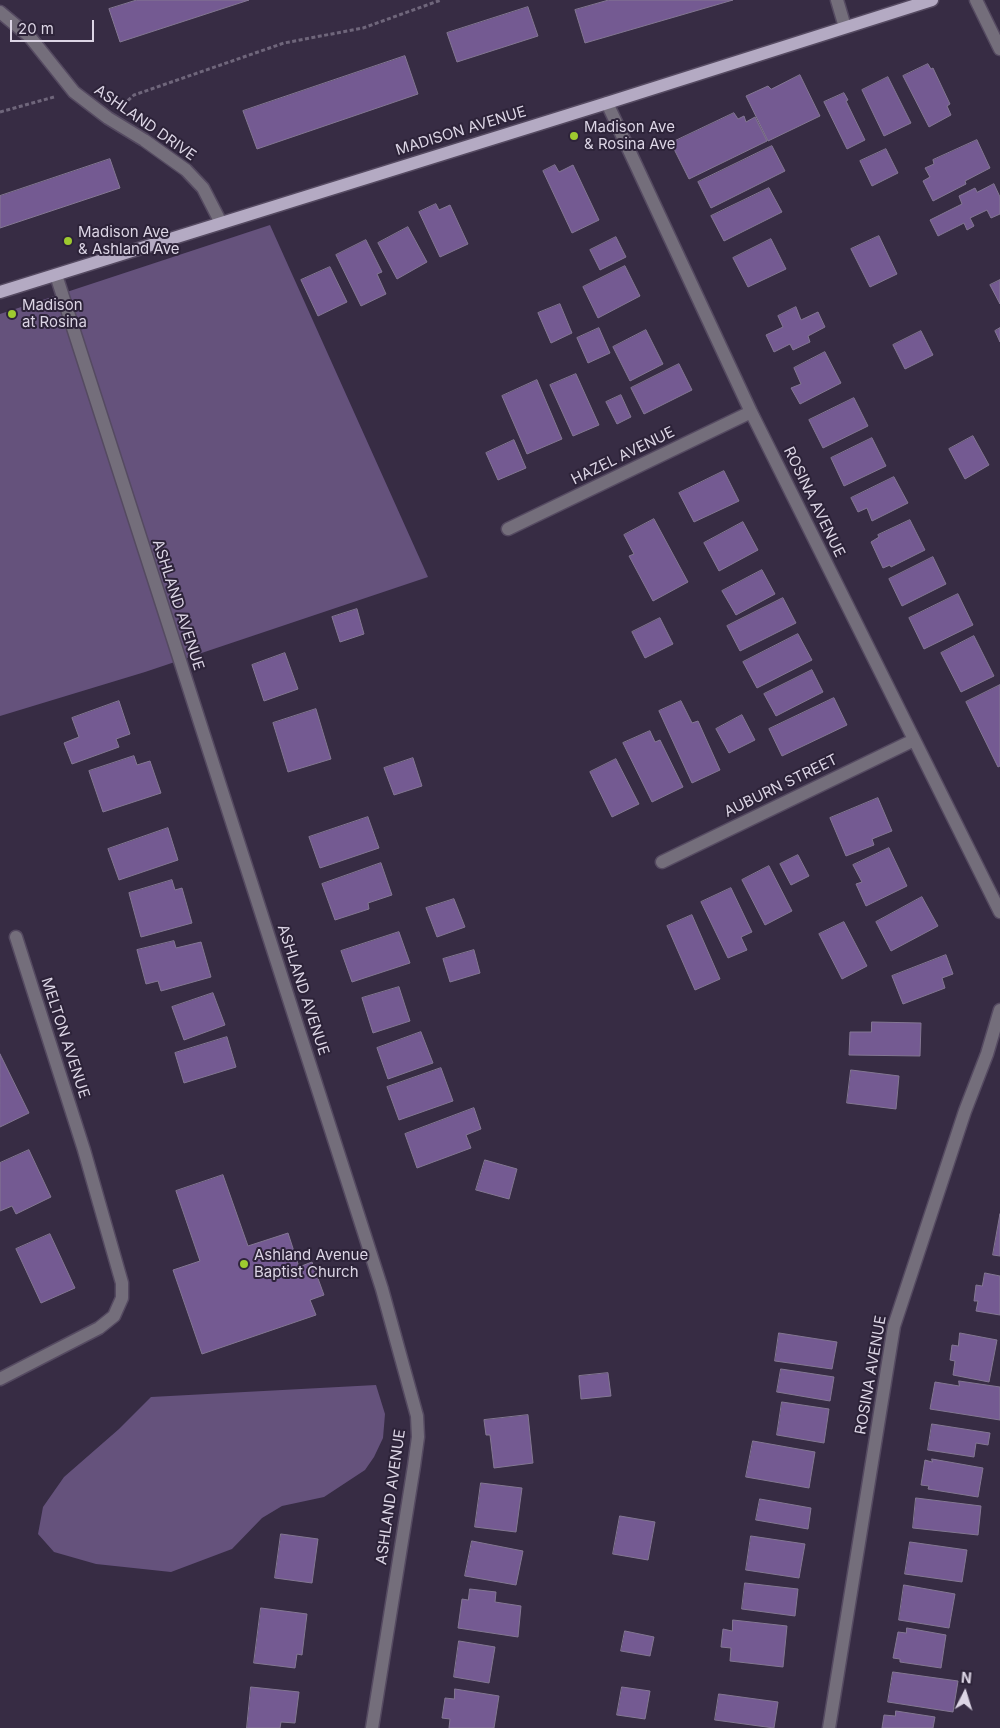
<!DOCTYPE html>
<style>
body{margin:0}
#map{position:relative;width:1000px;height:1728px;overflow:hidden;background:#372c44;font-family:Inter,sans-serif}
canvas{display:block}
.north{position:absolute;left:940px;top:1668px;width:50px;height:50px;-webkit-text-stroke:4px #2d2339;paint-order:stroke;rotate:5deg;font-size:14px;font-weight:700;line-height:20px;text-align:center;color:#dcd5e5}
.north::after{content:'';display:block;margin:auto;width:18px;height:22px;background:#dcd5e5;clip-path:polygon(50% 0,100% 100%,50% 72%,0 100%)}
.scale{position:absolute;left:10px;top:20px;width:84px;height:22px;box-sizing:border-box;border:2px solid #dcd5e5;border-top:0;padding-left:6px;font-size:15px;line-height:18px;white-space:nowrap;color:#dcd5e5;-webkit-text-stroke:4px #2d2339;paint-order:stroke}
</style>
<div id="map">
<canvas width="1000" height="1728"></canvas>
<div class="north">N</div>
<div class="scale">20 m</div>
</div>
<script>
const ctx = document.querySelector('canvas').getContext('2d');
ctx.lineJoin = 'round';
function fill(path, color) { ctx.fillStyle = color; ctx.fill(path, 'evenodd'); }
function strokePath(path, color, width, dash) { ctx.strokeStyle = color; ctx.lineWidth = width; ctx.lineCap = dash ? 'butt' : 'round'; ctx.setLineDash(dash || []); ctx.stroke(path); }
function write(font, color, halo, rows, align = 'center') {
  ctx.font = font + ' Inter,sans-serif'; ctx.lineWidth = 4; ctx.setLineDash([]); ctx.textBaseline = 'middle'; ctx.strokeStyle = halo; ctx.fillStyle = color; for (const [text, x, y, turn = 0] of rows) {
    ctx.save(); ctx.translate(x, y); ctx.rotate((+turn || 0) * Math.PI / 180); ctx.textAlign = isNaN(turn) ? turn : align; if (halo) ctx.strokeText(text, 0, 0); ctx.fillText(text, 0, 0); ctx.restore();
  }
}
fill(new Path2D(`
 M 270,225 L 428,577 L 145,672 L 0,716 L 0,314 Z
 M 376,1385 L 385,1414 L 383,1438 L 374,1457 L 365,1470 L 324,1497 L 282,1506 L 262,1518 L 232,1549 L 171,1572 L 96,1564 L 54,1552 L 38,1534 L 43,1507 L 64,1477 L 119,1429 L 151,1397 Z`), '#65527c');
const building = new Path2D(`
 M 137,0 L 249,0 L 120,42 L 109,9 Z
 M 609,0 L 733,0 L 585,43 L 575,10 Z
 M 528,7 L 538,36 L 457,62 L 447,33 Z
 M 405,56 L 418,94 L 257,149 L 243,111 Z
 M 928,64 L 931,69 L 933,68 L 950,104 L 947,106 L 951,115 L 929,127 L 903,76 Z
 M 800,75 L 820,116 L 768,141 L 746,96 L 768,86 L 771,89 Z
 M 888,77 L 911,123 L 884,136 L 862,90 Z
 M 844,93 L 848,100 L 846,101 L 865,140 L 847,149 L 824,102 Z
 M 734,113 L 738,119 L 744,116 L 746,122 L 755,117 L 767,141 L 689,179 L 671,143 Z
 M 977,140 L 990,168 L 965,181 L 966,184 L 933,201 L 923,181 L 930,177 L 925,168 L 934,164 L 933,160 Z
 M 772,146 L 785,171 L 711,208 L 698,182 Z
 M 886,149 L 898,173 L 872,186 L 860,161 Z
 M 110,159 L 120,188 L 0,228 L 0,196 Z
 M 555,165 L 559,172 L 573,165 L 599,220 L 572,233 L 543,171 Z
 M 994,184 L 1000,197 L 1000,214 L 991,218 L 987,210 L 970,218 L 974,226 L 967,230 L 964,223 L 938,236 L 930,220 L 962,204 L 959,196 L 975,188 L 977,192 Z
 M 769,188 L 782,212 L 724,241 L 711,216 Z
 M 436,204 L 439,210 L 450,205 L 468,244 L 440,257 L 419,212 Z
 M 408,227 L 427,262 L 397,279 L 378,243 Z
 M 879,236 L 897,274 L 870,287 L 851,249 Z
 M 616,237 L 626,257 L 600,270 L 590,250 Z
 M 771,239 L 786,269 L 748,287 L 733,258 Z
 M 366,240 L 382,272 L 377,274 L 386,294 L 361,306 L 336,255 Z
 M 625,266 L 640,296 L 598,318 L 583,287 Z
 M 330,267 L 347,302 L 318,316 L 301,280 Z
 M 1000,280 L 1000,304 L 990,285 Z
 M 560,304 L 572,333 L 551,343 L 538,313 Z
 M 796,307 L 801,320 L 818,312 L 825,327 L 808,336 L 810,342 L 793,350 L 790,344 L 774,352 L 766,335 L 783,327 L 778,316 Z
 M 599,328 L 610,353 L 588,363 L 577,338 Z
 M 1000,328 L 1000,342 L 995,331 Z
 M 646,330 L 663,364 L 630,381 L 613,347 Z
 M 921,331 L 933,355 L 905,369 L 893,345 Z
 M 825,352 L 841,383 L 800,404 L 791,388 L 801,384 L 794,368 Z
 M 679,364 L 692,390 L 644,414 L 631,388 Z
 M 576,374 L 599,425 L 573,436 L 550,385 Z
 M 537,380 L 562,439 L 527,454 L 502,396 Z
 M 621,395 L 631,417 L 617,424 L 606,402 Z
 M 854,398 L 868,426 L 823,448 L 809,420 Z
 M 973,436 L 989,465 L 965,479 L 949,449 Z
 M 872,438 L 886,466 L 844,486 L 831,458 Z
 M 514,440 L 526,468 L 498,480 L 486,453 Z
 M 724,471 L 739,501 L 694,522 L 679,493 Z
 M 894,477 L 908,503 L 872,521 L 867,508 L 858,512 L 851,498 Z
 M 654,519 L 688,582 L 653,601 L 629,556 L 634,554 L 624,535 Z
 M 910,520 L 925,550 L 891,567 L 890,565 L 883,568 L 871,542 L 879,537 L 878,535 Z
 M 743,522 L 758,550 L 719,571 L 704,543 Z
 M 933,557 L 946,584 L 902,606 L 889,579 Z
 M 762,570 L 775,594 L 736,615 L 722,591 Z
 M 958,594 L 973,625 L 924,649 L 909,618 Z
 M 783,598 L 796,623 L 740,651 L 727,626 Z
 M 357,609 L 364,634 L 340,642 L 332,617 Z
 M 660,618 L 673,644 L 645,658 L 632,632 Z
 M 798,634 L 812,660 L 757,688 L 743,662 Z
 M 974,636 L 994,676 L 961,692 L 941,653 Z
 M 285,653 L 298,689 L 264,701 L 252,665 Z
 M 812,670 L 823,692 L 776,716 L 764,694 Z
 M 1000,685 L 1000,766 L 998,767 L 966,702 Z
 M 834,698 L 847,725 L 782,756 L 769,729 Z
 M 119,701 L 130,734 L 116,739 L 119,747 L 72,764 L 64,743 L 79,737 L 72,718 Z
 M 681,701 L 692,723 L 698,721 L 720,770 L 692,783 L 659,711 Z
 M 316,709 L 331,759 L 288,772 L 273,723 Z
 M 742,715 L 755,740 L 729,753 L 716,729 Z
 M 650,731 L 655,742 L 660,740 L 683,787 L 652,802 L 623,743 Z
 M 134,756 L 137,765 L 150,761 L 161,793 L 103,812 L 89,771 Z
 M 413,758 L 422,786 L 394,795 L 384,768 Z
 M 616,759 L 639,804 L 612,817 L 590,772 Z
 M 878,798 L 892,831 L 872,839 L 874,845 L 846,856 L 830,818 Z
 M 368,817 L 379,848 L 320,868 L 309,837 Z
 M 168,828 L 178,860 L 119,880 L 108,849 Z
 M 889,848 L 907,886 L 866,906 L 856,884 L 862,882 L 853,865 Z
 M 798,855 L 809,876 L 791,885 L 780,864 Z
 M 381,863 L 392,895 L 368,903 L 369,909 L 335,920 L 322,884 Z
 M 769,866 L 792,911 L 765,925 L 742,880 Z
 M 172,880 L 175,890 L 182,888 L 192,923 L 141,937 L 129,893 Z
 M 731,888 L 752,932 L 741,937 L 747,950 L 728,958 L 701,902 Z
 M 922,897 L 938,926 L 891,951 L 876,922 Z
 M 454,899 L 465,927 L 437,937 L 426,908 Z
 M 692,915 L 720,979 L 695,990 L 667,926 Z
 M 844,922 L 867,966 L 842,979 L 819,934 Z
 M 399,932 L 410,963 L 352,982 L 341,951 Z
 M 174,941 L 176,948 L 201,942 L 211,977 L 161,991 L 158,981 L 146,984 L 137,950 Z
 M 474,950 L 480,973 L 450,982 L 443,959 Z
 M 946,955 L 953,974 L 942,978 L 945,988 L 903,1004 L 892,976 Z
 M 399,987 L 410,1021 L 373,1033 L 362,998 Z
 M 213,993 L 225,1025 L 184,1040 L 172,1007 Z
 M 872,1022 L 921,1023 L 920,1056 L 849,1055 L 850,1032 L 871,1032 Z
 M 421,1032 L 433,1063 L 388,1079 L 377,1048 Z
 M 227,1037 L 236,1067 L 184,1083 L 175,1053 Z
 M 0,1054 L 29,1113 L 0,1127 Z
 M 441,1068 L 453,1101 L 399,1120 L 387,1087 Z
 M 851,1070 L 899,1076 L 896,1109 L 847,1103 Z
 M 474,1108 L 481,1129 L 466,1135 L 471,1148 L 417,1168 L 405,1134 Z
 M 29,1150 L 51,1197 L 16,1214 L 12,1206 L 0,1211 L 0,1163 Z
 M 485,1160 L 517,1169 L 509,1199 L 476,1190 Z
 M 223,1175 L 248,1246 L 288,1233 L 299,1267 L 312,1262 L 324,1295 L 310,1300 L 316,1315 L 202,1354 L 173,1270 L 200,1261 L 176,1191 Z
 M 1000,1214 L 1000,1256 L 993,1255 Z
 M 50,1234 L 75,1288 L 41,1303 L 16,1249 Z
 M 985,1273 L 1000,1276 L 1000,1315 L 976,1311 L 978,1301 L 974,1301 L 976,1285 L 982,1286 Z
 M 779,1333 L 837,1342 L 832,1369 L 775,1361 Z
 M 960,1333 L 997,1340 L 989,1382 L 953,1375 L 955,1361 L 950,1360 L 952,1345 L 958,1346 Z
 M 781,1369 L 834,1377 L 830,1401 L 777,1392 Z
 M 608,1373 L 611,1396 L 581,1399 L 579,1376 Z
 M 959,1381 L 1000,1387 L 1000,1420 L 930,1409 L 935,1382 L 959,1386 Z
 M 782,1402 L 829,1409 L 824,1443 L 777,1435 Z
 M 528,1415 L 533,1463 L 494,1468 L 490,1435 L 486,1435 L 484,1420 Z
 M 932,1424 L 990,1433 L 988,1445 L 976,1443 L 974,1457 L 928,1450 Z
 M 753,1441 L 815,1452 L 809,1488 L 746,1477 Z
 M 932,1459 L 983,1468 L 978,1497 L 928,1489 L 929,1486 L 921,1485 L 925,1460 L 932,1462 Z
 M 481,1483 L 522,1488 L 516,1532 L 475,1527 Z
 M 916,1498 L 981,1506 L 978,1535 L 913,1528 Z
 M 760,1499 L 811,1508 L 808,1529 L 756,1520 Z
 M 620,1516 L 655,1522 L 648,1560 L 613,1554 Z
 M 281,1534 L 318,1539 L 312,1583 L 275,1578 Z
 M 751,1536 L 805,1544 L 799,1578 L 746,1570 Z
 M 472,1541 L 523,1551 L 516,1585 L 465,1576 Z
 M 910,1542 L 967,1550 L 962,1582 L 905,1574 Z
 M 745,1583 L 798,1589 L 795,1616 L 742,1609 Z
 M 904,1585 L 955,1594 L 949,1628 L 899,1620 Z
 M 470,1589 L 496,1592 L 495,1602 L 521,1606 L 518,1637 L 458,1628 L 462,1599 L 468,1600 Z
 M 261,1608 L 307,1614 L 302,1655 L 297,1654 L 295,1668 L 254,1663 Z
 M 733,1620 L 787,1626 L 783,1667 L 730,1661 L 731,1648 L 721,1647 L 723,1629 L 732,1631 Z
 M 907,1628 L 946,1635 L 941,1668 L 900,1662 L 900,1659 L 893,1658 L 898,1632 L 906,1633 Z
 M 625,1631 L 654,1637 L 650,1656 L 621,1651 Z
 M 459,1641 L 495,1647 L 489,1683 L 454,1677 Z
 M 893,1672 L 958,1681 L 953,1712 L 888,1702 Z
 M 251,1687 L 299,1692 L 295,1723 L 281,1722 L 280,1728 L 247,1728 Z
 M 622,1687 L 650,1691 L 645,1719 L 617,1715 Z
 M 455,1689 L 499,1696 L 494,1728 L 449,1728 L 450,1719 L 442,1718 L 445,1698 L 454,1699 Z
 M 719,1694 L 778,1702 L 774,1728 L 715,1720 Z
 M 896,1711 L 935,1717 L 933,1728 L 882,1728 L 884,1715 L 895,1716 Z`);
fill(building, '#745a92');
strokePath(building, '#837792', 1);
const minor = new Path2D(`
 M 837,0 L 845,27
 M 976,0 L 1000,49
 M 0,12 L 30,37 L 74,92 L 108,118 L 144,140 L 186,170 L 203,188 L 221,223
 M 607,103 L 751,412 L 1000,912
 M 56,275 L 365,1236 L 382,1289 L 417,1416 L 418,1437 L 414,1466 L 372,1728
 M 508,529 L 751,412
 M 662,862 L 914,740
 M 0,1379 L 99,1328 L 114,1316 L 122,1298 L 122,1283 L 84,1150 L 16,937
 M 829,1728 L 894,1326 L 965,1111 L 987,1054 L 1000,1010`);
const major = new Path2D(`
 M 0,292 L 607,103 L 932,0`);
strokePath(minor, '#554a61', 15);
strokePath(major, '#554a61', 15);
strokePath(new Path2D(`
 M 123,105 L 134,95 L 284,43 L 363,28 L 441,0
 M 0,112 L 54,97`), '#6f667b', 3, [4, 2.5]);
strokePath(minor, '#746e7b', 12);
strokePath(major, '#b4aac3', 12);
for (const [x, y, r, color] of [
 [574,136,5,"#9eca2f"],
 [68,241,5,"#9eca2f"],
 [12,314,5,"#9eca2f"],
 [244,1264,5,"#9eca2f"]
]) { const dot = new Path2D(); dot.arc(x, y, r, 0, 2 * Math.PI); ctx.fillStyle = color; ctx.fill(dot); strokePath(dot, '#2d2339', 2); }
write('15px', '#dcd5e5', '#2d2339', [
 ["ASHLAND DRIVE",145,123,35],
 ["MADISON AVENUE",461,131,-17],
 ["HAZEL AVENUE",623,456,-26],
 ["ROSINA AVENUE",814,502,64],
 ["ASHLAND AVENUE",178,605,72],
 ["AUBURN STREET",781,786,-26],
 ["ASHLAND AVENUE",303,990,72],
 ["MELTON AVENUE",65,1038,72],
 ["ROSINA AVENUE",871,1375,-80],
 ["ASHLAND AVENUE",391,1497,-82]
]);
write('15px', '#dcd5e5', '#2d2339', [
 ["Madison Ave",584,127],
 ["& Rosina Ave",584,144],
 ["Madison Ave",78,232],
 ["& Ashland Ave",78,249],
 ["Madison",22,305],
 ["at Rosina",22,322],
 ["Ashland Avenue",254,1255],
 ["Baptist Church",254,1272]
], 'left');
</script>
